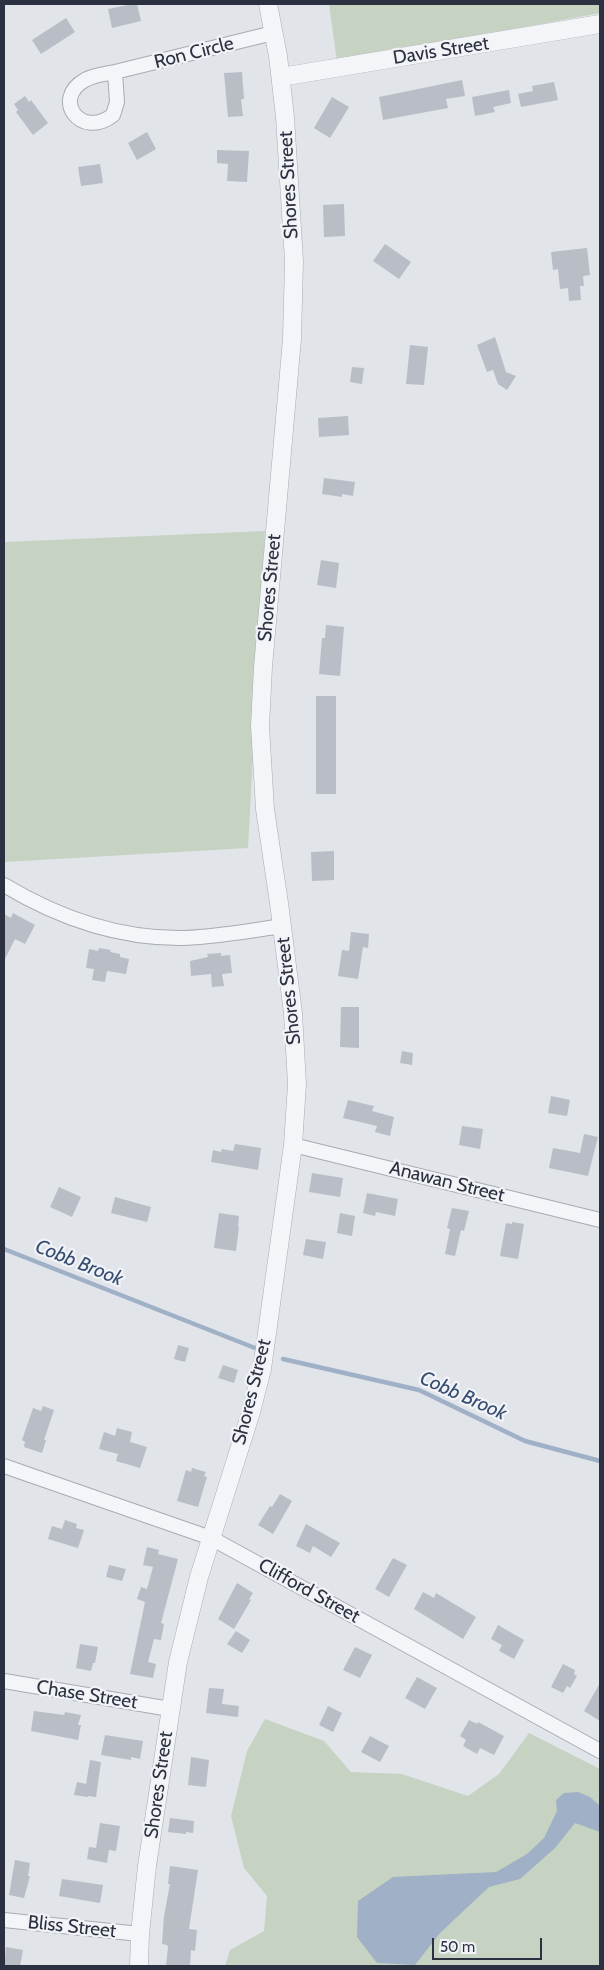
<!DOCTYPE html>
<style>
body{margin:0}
#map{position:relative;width:604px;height:1970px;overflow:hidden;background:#e1e4e9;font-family:Cabin,sans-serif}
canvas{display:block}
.frame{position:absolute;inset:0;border:5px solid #2b3140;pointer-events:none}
.scale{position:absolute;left:432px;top:1938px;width:110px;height:22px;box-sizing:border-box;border:2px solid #2b3140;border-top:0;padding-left:6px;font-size:15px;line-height:18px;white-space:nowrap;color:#2b3140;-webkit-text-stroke:4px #f1f3f7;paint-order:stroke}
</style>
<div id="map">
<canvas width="604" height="1970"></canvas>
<div class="frame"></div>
<div class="scale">50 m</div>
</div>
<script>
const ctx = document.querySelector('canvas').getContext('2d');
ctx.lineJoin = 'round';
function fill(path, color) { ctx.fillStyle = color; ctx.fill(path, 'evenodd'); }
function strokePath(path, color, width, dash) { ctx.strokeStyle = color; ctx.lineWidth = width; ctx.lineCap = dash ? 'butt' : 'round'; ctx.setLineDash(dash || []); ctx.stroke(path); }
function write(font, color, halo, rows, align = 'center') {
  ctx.font = font + ' Cabin,sans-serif'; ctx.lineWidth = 4.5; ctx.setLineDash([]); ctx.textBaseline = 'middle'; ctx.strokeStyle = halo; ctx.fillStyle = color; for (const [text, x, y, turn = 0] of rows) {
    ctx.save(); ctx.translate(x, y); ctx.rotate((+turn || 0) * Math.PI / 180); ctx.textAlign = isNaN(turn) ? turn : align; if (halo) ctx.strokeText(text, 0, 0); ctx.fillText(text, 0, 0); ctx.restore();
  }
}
fill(new Path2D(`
 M 329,4 L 600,4 L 600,13 L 337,62 Z
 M 265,531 L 248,848 L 4,862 L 4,542 Z
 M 265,1719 L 324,1741 L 351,1772 L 402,1774 L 468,1796 L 499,1774 L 529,1733 L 600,1769 L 600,1966 L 225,1966 L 230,1950 L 264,1931 L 267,1896 L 244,1868 L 231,1816 L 247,1751 Z`), '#c6d3c3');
fill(new Path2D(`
 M 578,1792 L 590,1797 L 600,1806 L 600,1832 L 575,1823 L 555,1848 L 520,1879 L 489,1887 L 440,1933 L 415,1965 L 377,1963 L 357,1937 L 358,1901 L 393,1877 L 496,1872 L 527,1854 L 544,1838 L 557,1811 L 556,1800 L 564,1793 Z`), '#9fb0c7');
strokePath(new Path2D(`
 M 4,1249 L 255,1348
 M 283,1359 L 419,1390 L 525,1441 L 600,1461`), '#9fb0c7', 4.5);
fill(new Path2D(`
 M 133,4 L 137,4 L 141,21 L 112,28 L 108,9 Z
 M 66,18 L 75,32 L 41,54 L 32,40 Z
 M 242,72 L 244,99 L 241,99 L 243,116 L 228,117 L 224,73 Z
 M 462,80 L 465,96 L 446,99 L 448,108 L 383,120 L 379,97 Z
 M 554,82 L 558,100 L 521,107 L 518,94 L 533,91 L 532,86 Z
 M 509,90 L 511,103 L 493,107 L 495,112 L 475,116 L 472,97 Z
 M 25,96 L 29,102 L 31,100 L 48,123 L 33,135 L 16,112 L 18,110 L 14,104 Z
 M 332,97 L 349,107 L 330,138 L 314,128 Z
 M 147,132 L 156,149 L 137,160 L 128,143 Z
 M 217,150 L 249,151 L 247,182 L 227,181 L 228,164 L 217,163 Z
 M 100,164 L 103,183 L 81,186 L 78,167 Z
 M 344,204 L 345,236 L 324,237 L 323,205 Z
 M 385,244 L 411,262 L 399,279 L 373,261 Z
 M 587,248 L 590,275 L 583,276 L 584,286 L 580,286 L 581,300 L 569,301 L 568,288 L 560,289 L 558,269 L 553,270 L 551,252 Z
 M 495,337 L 506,372 L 516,376 L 507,390 L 498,384 L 493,370 L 487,372 L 477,345 Z
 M 410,345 L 428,347 L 424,385 L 406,384 Z
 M 352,367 L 364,368 L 362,384 L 350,382 Z
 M 348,416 L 349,435 L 319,437 L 318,418 Z
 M 324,478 L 355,482 L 353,496 L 342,494 L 342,497 L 322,494 Z
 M 321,560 L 339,563 L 336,588 L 317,585 Z
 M 326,625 L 344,627 L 340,676 L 319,674 L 322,638 L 325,638 Z
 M 316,696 L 336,696 L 336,794 L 316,794 Z
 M 334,851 L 334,880 L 312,881 L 311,852 Z
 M 13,913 L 35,925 L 25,944 L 15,939 L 4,961 L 4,914 L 11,918 Z
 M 351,932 L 369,934 L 368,948 L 363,947 L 358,979 L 338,976 L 342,950 L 349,951 Z
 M 99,948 L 111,950 L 110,952 L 120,954 L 120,957 L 129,959 L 126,974 L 107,971 L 105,982 L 92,980 L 94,969 L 86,968 L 89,949 L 98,951 Z
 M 221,953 L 221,956 L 230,955 L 232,973 L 222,974 L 224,986 L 212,987 L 211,974 L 191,976 L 190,961 L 208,957 L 207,954 Z
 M 341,1007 L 359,1007 L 359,1048 L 340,1047 Z
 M 402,1051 L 413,1053 L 412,1065 L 400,1063 Z
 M 551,1096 L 570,1100 L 567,1116 L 548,1113 Z
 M 348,1100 L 374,1106 L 372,1111 L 394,1117 L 390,1136 L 375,1132 L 377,1126 L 343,1118 Z
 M 462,1126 L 483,1129 L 480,1149 L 459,1145 Z
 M 584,1134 L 598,1137 L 588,1176 L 549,1168 L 553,1148 L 580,1153 Z
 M 235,1144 L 261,1148 L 258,1170 L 211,1162 L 213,1150 L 221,1152 L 222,1149 L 233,1151 Z
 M 312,1173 L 343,1178 L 340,1197 L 309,1192 Z
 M 59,1187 L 81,1197 L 72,1217 L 50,1207 Z
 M 367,1193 L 398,1199 L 395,1216 L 376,1212 L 375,1216 L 363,1213 Z
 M 115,1197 L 151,1207 L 147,1222 L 111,1213 Z
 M 452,1208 L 469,1211 L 464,1231 L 461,1230 L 455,1256 L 445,1254 L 450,1229 L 447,1228 Z
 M 219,1213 L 239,1216 L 238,1227 L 239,1227 L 236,1251 L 214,1248 Z
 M 340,1213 L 355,1216 L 352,1236 L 337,1233 Z
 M 512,1222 L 524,1224 L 518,1259 L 500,1256 L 506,1223 L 512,1224 Z
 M 306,1239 L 326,1242 L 323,1259 L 303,1255 Z
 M 178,1345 L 189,1348 L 185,1362 L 174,1359 Z
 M 223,1365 L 238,1370 L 234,1383 L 218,1378 Z
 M 43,1406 L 54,1410 L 44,1440 L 46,1440 L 42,1453 L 24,1447 L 25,1442 L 22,1440 L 33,1408 L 41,1411 Z
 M 117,1428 L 132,1432 L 130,1442 L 147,1447 L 140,1468 L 116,1461 L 118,1454 L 99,1449 L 104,1432 L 115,1436 Z
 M 192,1468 L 206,1472 L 204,1476 L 207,1477 L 198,1507 L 177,1501 L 186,1470 L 191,1472 Z
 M 280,1494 L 292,1501 L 273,1534 L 258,1525 L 270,1506 L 272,1507 Z
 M 65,1520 L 77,1524 L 76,1528 L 84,1530 L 78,1548 L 48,1539 L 52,1526 L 62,1529 Z
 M 306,1524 L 340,1543 L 331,1557 L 313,1546 L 310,1553 L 296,1546 Z
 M 147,1547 L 159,1550 L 158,1554 L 178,1559 L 161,1623 L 164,1624 L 161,1640 L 154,1639 L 148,1662 L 156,1664 L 153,1678 L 130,1674 L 145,1602 L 137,1599 L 141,1587 L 147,1589 L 153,1567 L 143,1565 Z
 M 393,1558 L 407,1565 L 389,1597 L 375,1589 Z
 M 109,1565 L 126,1569 L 122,1581 L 106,1577 Z
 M 237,1583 L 253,1593 L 249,1599 L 251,1600 L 234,1629 L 218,1619 Z
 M 423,1592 L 434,1598 L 436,1593 L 476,1617 L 463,1639 L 414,1609 Z
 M 498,1625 L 524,1640 L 514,1659 L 499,1651 L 502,1645 L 491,1639 Z
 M 236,1631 L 250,1640 L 242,1653 L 227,1644 Z
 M 80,1644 L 98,1647 L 95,1663 L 93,1663 L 91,1671 L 76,1668 Z
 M 355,1647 L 372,1655 L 360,1678 L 343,1670 Z
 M 563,1664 L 575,1670 L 574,1674 L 577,1676 L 570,1688 L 567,1686 L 563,1693 L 551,1687 Z
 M 417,1677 L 437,1688 L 425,1709 L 405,1698 Z
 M 600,1683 L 600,1721 L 584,1711 Z
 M 209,1688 L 224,1689 L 222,1704 L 239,1706 L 238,1717 L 206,1713 Z
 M 328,1706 L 342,1713 L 333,1732 L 319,1725 Z
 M 34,1711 L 64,1715 L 65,1712 L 81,1715 L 78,1725 L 81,1725 L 78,1740 L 31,1731 Z
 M 469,1720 L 477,1724 L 478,1722 L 504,1736 L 494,1755 L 480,1748 L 477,1754 L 463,1746 L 466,1740 L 460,1736 Z
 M 105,1735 L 143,1741 L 140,1759 L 131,1757 L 131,1760 L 101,1755 Z
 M 370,1736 L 389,1746 L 380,1762 L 361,1752 Z
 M 191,1757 L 209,1760 L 206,1787 L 188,1785 Z
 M 90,1760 L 101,1762 L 96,1797 L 88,1796 L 88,1797 L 74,1795 L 77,1782 L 86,1784 Z
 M 170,1818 L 194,1821 L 193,1833 L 186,1832 L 186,1834 L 168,1832 Z
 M 100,1823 L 120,1826 L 116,1851 L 109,1850 L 107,1863 L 87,1859 L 89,1847 L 96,1848 Z
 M 15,1860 L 30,1863 L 28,1876 L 30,1876 L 24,1898 L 9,1895 Z
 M 170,1866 L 198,1870 L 189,1929 L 197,1930 L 195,1951 L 191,1950 L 190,1966 L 166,1966 L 168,1947 L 167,1945 L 162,1944 L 164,1916 L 170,1884 L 168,1884 Z
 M 62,1879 L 103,1885 L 100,1903 L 59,1896 Z
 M 6,1947 L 23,1950 L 20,1966 L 4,1966 Z`), '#b9bdc6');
const minor = new Path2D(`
 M 115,72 C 106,74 93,75 85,80 C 51,99 81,140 113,115 L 117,102 L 115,72 L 273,33
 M 4,885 C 59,918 119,939 184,938 C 217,937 250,931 282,926
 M 293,1145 L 600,1220
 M 4,1466 L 211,1538 L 600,1751
 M 4,1681 L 170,1709
 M 4,1920 L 140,1934`);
const tertiary = new Path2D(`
 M 281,77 L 600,24
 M 139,1966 L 140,1934 L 147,1866 L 178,1662 L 199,1577 L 251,1412 L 262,1369 L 293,1145 L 297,1084 L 293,1013 L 279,903 L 265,809 L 260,726 L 263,667 L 292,339 L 294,261 L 285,117 L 278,56 L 268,4`);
strokePath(minor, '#a7abb3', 16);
strokePath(tertiary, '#a7abb3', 19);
strokePath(minor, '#f4f5f8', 14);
strokePath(tertiary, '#f4f5f8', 18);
write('19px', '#2b3140', '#f1f3f7', [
 ["Davis Street",441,51,-9],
 ["Ron Circle",194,53,-14],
 ["Shores Street",289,185,-93],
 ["Shores Street",270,588,-85],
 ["Shores Street",289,991,-96],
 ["Anawan Street",447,1182,14],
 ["Shores Street",252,1392,-76],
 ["Clifford Street",309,1591,29],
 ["Chase Street",87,1695,9],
 ["Shores Street",159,1785,-82],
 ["Bliss Street",72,1927,6]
]);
write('italic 20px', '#374e72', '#f1f3f7', [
 ["Cobb Brook",79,1263,22],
 ["Cobb Brook",463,1396,24]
]);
</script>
